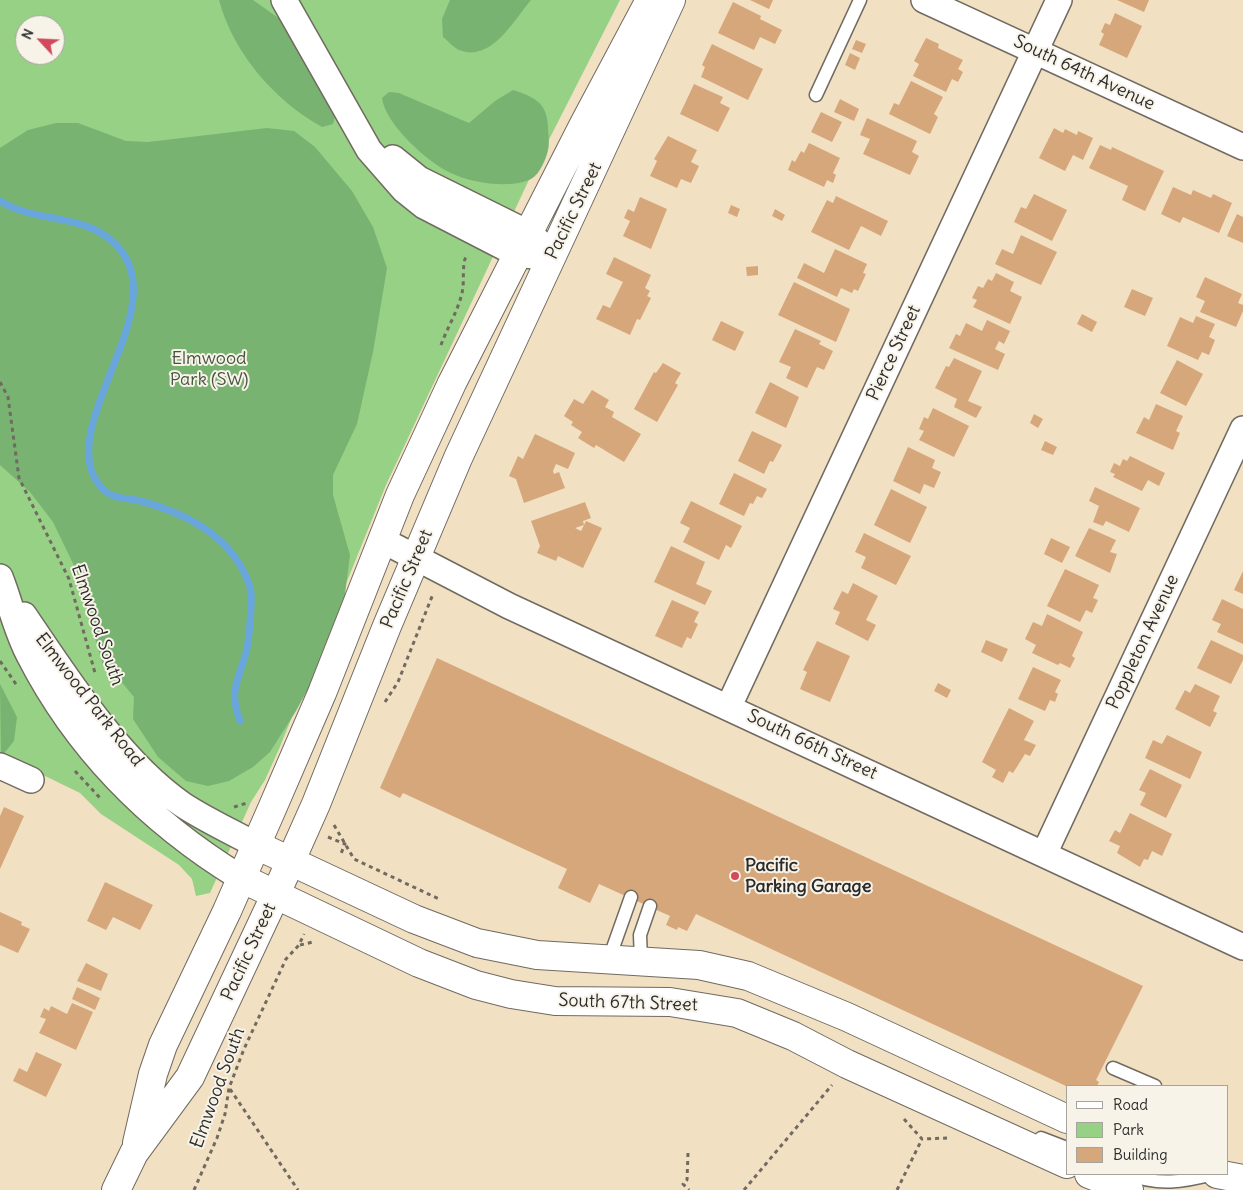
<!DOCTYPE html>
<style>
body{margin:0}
#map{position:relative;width:1243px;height:1190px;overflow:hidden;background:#f2e0c3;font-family:Delius,sans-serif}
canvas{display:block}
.legend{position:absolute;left:1066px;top:1085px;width:162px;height:90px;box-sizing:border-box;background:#f7f3e8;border:1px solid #a5a39c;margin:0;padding:6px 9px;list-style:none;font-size:15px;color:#2b2b2b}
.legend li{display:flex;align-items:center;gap:10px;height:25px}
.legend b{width:25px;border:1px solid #a5a39c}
.north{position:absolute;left:15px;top:15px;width:50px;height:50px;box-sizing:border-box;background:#f7f3e8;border:1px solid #a5a39c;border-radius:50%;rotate:295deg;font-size:14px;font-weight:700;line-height:20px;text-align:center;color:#2b2b2b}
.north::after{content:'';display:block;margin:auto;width:18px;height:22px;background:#d1495b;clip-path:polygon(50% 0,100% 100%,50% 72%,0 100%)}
</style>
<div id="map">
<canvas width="1243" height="1190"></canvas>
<ul class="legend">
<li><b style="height:6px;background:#fff"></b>Road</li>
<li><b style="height:14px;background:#96d185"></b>Park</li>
<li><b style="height:14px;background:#d6a77b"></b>Building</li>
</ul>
<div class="north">N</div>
</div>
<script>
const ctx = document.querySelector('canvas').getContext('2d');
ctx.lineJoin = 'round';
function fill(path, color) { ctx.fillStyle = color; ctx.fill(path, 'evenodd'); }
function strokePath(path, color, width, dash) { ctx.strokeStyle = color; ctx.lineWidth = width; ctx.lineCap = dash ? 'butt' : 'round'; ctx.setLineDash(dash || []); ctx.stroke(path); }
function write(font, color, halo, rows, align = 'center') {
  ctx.font = font + ' Delius,sans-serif'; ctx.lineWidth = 4; ctx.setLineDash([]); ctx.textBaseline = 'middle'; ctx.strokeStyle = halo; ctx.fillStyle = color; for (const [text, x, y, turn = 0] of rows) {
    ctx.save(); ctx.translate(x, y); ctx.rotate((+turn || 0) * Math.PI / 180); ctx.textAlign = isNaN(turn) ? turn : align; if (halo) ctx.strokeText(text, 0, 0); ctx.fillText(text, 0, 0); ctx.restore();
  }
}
fill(new Path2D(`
 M 0,0 L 620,0 L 534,169 L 386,485 L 279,749 L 265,780 L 251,802 L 210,893 L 196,896 L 192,879 L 179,865 L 101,814 L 80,793 L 0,754 ZM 25,25 L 55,25 L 55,55 L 25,55 Z`), '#96d185');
fill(new Path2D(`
 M 219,0 L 253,0 L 284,22 L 337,109 L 333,124 L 322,127 C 275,101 233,53 219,0 Z
 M 450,0 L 531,0 C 514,20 491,63 459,50 C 453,47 448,41 443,37 L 442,19 Z
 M 513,90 C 534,97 547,102 548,127 C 548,134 550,143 548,150 C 546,159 540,174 531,179 C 512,189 472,183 453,174 C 429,164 385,124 382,98 L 389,92 L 399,93 L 469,123 L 495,101 Z
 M 56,123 L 78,123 L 126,141 L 148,142 L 267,128 L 294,131 L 315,147 L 352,191 L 373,227 L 387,268 L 373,352 L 357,424 L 333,475 L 333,495 L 350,555 L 344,602 L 328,652 L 296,711 L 270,752 L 253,767 L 229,781 L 208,786 L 186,781 L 158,757 L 133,719 L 134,697 L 120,680 L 103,665 L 95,638 L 93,605 L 53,522 L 30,492 L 0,465 L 0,148 L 28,130 Z
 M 0,684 L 17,717 L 14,741 L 1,757 Z`), '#78b372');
strokePath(new Path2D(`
 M 0,201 C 35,223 80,213 112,241 C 177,297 72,405 91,469 C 93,477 101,489 108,493 C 118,500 130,498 141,501 C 180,512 218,529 240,565 C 244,572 250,584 251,592 C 252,605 249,645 245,656 C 237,685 229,690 240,721`), '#69a6db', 7);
fill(new Path2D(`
 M 750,0 L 773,0 L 769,9 Z
 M 1117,0 L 1149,0 L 1144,12 Z
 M 733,2 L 761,16 L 760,19 L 782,30 L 775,44 L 760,37 L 754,50 L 718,33 Z
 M 1115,13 L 1142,26 L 1127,58 L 1099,45 L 1104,34 L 1101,32 L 1105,23 L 1110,25 Z
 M 926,38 L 939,44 L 938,48 L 963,60 L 958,69 L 963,72 L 958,82 L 952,79 L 946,92 L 913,76 L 919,64 L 914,61 Z
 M 856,40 L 866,44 L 862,53 L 852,49 Z
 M 712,44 L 763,69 L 748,100 L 701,77 L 705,67 L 702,65 Z
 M 850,53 L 860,58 L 855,70 L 845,65 Z
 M 911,81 L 943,97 L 934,114 L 938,117 L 930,134 L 889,114 L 894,103 L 899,105 Z
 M 694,84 L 723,97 L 720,103 L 730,108 L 718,132 L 680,114 Z
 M 840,99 L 859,109 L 854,121 L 834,112 Z
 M 821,112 L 842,122 L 832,142 L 811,132 Z
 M 867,118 L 917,141 L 912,152 L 919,156 L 910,175 L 863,154 L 870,139 L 860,135 Z
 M 1054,128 L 1063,133 L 1065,129 L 1077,135 L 1078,131 L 1093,138 L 1083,160 L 1073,155 L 1065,171 L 1039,158 Z
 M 668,136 L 697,150 L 691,162 L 699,166 L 691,183 L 681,179 L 677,188 L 650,176 L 657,161 L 654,159 Z
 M 809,143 L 840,158 L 833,173 L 836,175 L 833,183 L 827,180 L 824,187 L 788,170 L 792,160 L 795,162 L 801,151 L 804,153 Z
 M 1100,145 L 1111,150 L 1112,147 L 1164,171 L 1145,211 L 1122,200 L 1128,186 L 1089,168 Z
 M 1173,187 L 1191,195 L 1193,190 L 1211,198 L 1213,194 L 1232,203 L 1219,233 L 1183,217 L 1180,223 L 1161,214 Z
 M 1034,194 L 1067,210 L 1052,241 L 1014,222 L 1021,207 L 1026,209 Z
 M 836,196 L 888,221 L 881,236 L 861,226 L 849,250 L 811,232 L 827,200 L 833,203 Z
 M 640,197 L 667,209 L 651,249 L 623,236 L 630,221 L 624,218 L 628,209 L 634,212 Z
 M 731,205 L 740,209 L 737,217 L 728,213 Z
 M 775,209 L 785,215 L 782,221 L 772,216 Z
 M 1237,214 L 1243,217 L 1243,243 L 1227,236 Z
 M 1021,235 L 1057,252 L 1041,285 L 995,264 L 1002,249 L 1013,254 Z
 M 835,249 L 867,264 L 863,273 L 866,274 L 858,291 L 854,289 L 852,293 L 841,288 L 837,297 L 797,278 L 804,263 L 824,273 Z
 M 614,257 L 651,275 L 645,288 L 650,291 L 647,296 L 651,298 L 640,320 L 637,319 L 630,335 L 596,319 L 603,305 L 610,308 L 623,282 L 606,274 Z
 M 758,266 L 758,275 L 747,276 L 746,267 Z
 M 996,273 L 1014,282 L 1010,291 L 1022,297 L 1010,324 L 973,307 L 977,300 L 972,298 L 978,286 L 983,288 L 988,279 L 992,281 Z
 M 1205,277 L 1242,294 L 1238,303 L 1243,305 L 1243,311 L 1236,327 L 1200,312 L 1205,301 L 1196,297 Z
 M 794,282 L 850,309 L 836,342 L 778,315 Z
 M 1132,289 L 1153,298 L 1145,316 L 1124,307 Z
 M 1082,314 L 1097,322 L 1092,332 L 1077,324 Z
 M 1196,316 L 1215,324 L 1209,337 L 1215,340 L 1209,355 L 1202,352 L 1198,360 L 1167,346 L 1180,317 L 1193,323 Z
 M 987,320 L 1010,331 L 1004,344 L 999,341 L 995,349 L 1005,354 L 998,370 L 949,348 L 956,334 L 960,336 L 966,323 L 982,331 Z
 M 721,321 L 744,332 L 735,351 L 712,340 Z
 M 795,329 L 821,341 L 819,344 L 833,351 L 824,370 L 817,367 L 807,388 L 786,378 L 791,367 L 779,362 Z
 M 954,358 L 982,371 L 968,401 L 982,407 L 976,418 L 954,407 L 957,399 L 935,388 L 946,366 L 949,367 Z
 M 1177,360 L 1203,374 L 1186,406 L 1160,393 Z
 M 663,363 L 681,373 L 675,383 L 678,385 L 657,422 L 634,409 L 654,372 L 656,373 Z
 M 770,382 L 799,397 L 786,428 L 755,413 Z
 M 592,390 L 609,400 L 605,407 L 614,412 L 612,417 L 641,434 L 624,462 L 596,445 L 594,448 L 578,438 L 582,432 L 571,425 L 573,422 L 564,416 L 574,399 L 583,404 Z
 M 1156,404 L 1183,416 L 1176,431 L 1180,433 L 1173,450 L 1136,433 L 1144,417 L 1149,420 Z
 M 933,408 L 969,426 L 954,457 L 919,440 L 924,431 L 919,429 L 924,417 L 928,419 Z
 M 1034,414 L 1043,419 L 1038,428 L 1030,423 Z
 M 752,431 L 782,445 L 773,462 L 770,461 L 764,474 L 738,461 Z
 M 535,434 L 575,453 L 568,469 L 556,464 L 553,471 L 554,474 L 559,472 L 565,488 L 524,503 L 516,479 L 509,476 L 518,456 L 523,459 Z
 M 1045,441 L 1057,447 L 1053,455 L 1041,450 Z
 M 908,447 L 935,460 L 932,468 L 941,472 L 934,488 L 924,484 L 920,494 L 893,481 Z
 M 1130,456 L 1165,473 L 1159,486 L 1148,480 L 1142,491 L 1113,477 L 1115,474 L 1110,472 L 1114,463 L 1120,466 L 1123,459 L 1127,461 Z
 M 734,473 L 767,489 L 762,498 L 757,496 L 753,504 L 750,503 L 744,516 L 719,504 Z
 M 1095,487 L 1140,508 L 1129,532 L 1106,521 L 1103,526 L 1093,522 L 1099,506 L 1089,501 Z
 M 891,489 L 927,507 L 910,543 L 874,525 Z
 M 691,501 L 742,526 L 731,548 L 726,545 L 719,560 L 683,542 L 690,528 L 680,523 Z
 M 585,502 L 591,518 L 583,521 L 584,525 L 575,528 L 581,531 L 586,521 L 602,528 L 583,568 L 558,556 L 556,561 L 537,553 L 540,546 L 531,521 Z
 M 1089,528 L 1116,540 L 1110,552 L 1117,554 L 1110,573 L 1075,556 Z
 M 864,533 L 911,556 L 896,585 L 861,568 L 866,557 L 855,552 Z
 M 1051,538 L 1070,547 L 1062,563 L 1044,554 Z
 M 671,546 L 705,562 L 696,584 L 712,591 L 705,605 L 654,582 Z
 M 1065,569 L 1099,585 L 1093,598 L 1098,600 L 1092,613 L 1086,610 L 1080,622 L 1047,606 Z
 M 1243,571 L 1243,594 L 1234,590 Z
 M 853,583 L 878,596 L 866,620 L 876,625 L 868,641 L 835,624 L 840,612 L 833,609 L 842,591 L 848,594 Z
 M 1222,599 L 1243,609 L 1243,644 L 1217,632 L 1221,624 L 1212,620 Z
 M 672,600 L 699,612 L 694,622 L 698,624 L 691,639 L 687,637 L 682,648 L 655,636 Z
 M 1047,614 L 1083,632 L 1072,656 L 1075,658 L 1070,668 L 1060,663 L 1058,665 L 1032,653 L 1036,645 L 1025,639 L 1033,622 L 1042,626 Z
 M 986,640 L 1008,649 L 1002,662 L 981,652 Z
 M 1211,640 L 1243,655 L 1243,660 L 1231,684 L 1197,668 Z
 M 817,641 L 850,656 L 830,702 L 800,689 L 807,672 L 803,670 Z
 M 437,658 L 1143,986 L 1096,1080 L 1099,1082 L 1097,1086 L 1066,1086 L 696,914 L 687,931 L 678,927 L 677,930 L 666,925 L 670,916 L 599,884 L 590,903 L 558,888 L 567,869 L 403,793 L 400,798 L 380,788 Z
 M 1033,667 L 1061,680 L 1055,692 L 1058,694 L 1055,702 L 1050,700 L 1045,711 L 1018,699 Z
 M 938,683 L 951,690 L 947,698 L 934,691 Z
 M 1195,684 L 1220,696 L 1213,711 L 1217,713 L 1210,727 L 1175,709 L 1185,690 L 1190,693 Z
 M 1009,708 L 1034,721 L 1024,740 L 1036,745 L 1030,756 L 1025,754 L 1013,773 L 1009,771 L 1003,783 L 992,777 L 996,770 L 982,762 Z
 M 1167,735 L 1202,752 L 1190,779 L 1145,758 L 1153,740 L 1162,744 Z
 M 1150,769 L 1182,785 L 1166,818 L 1140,805 L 1146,793 L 1139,790 Z
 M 4,807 L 24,816 L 0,869 L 0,816 Z
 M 1130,813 L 1172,834 L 1162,856 L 1152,851 L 1148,860 L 1144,859 L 1140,867 L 1117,853 L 1120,846 L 1109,841 L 1115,830 L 1120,833 Z
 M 105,882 L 153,905 L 140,930 L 113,917 L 106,930 L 87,921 Z
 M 0,912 L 22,922 L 21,925 L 30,929 L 18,953 L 0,945 Z
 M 86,963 L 108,974 L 101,991 L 77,981 Z
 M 77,987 L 100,998 L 95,1010 L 72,999 Z
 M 72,1003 L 93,1012 L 76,1050 L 39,1033 L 46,1019 L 40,1017 L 44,1008 L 49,1011 L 51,1006 L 67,1014 Z
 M 36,1052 L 62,1064 L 46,1097 L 13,1081 L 19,1068 L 27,1072 Z`), '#d6a77b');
const lane = new Path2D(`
 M 816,95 L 860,0
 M 609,959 L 631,897
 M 641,960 L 640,935 L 650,906
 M 1113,1068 L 1155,1086
 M 1041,1138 L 1067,1148
 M 1128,1174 C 1158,1186 1183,1182 1213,1174`);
const street = new Path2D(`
 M 284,0 L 369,150 L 404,190 L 424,206 L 517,254 L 551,258
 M 924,0 L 1243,147
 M 393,158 L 419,179 L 528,233 L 543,245
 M 382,540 L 509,606 L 1243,947
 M 0,577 C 10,602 16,631 29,655 C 77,749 151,823 241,878
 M 24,615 C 66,677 120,762 183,805 C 206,820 232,832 256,845
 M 729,706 L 1059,0
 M 0,766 L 31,780
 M 1044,854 L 1243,429`);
const secondary = new Path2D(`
 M 256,845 L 414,919 L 477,943 L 537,955 L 699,965 L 748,976 L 847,1017 L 1067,1119
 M 241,878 L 419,963 L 476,985 L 511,994 L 555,1001 L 670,1002 L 737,1013 L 793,1036 L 847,1064 L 1067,1164
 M 1089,1174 L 1129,1190
 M 1217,1174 L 1243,1179`);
const primary = new Path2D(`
 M 137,1143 L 153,1074 L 163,1045 L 227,911 L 271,811 L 322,693 L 400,495 L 452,383 L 584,124 L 650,0
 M 116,1190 L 134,1153 L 190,1077 L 275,896 L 316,804 L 387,626 L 458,458 L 671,0`);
strokePath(lane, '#716a60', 15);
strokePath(street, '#716a60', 28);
strokePath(secondary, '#716a60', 30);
strokePath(primary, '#716a60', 30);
strokePath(new Path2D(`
 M 441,345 C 447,328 458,311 462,293 C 465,281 461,265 467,254
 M 0,382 L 8,397 L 19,478 L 69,579 L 95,673
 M 0,661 L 18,687
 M 385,702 L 398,682 L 433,594
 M 75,771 L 101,799
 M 234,807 L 247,803
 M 334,825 L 354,859 L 439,899
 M 328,837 L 345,844 L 340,856
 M 300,945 L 313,942
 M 230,1089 L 298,1190
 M 904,1119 L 922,1139 L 947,1138
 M 688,1153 L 687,1180 L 683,1184 L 689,1190
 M 194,1190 L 217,1138 L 225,1114 L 229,1088 L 244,1049 L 286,959 L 299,945 L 304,934
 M 744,1190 L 832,1085
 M 897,1190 L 922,1139`), '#716a60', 3, [4, 4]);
strokePath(lane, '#fff', 12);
strokePath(street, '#fff', 25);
strokePath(secondary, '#fff', 28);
strokePath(primary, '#fff', 28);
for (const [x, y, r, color] of [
 [735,876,5,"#d1495b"]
]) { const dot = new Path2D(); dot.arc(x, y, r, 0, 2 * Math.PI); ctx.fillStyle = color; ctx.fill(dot); strokePath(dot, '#f7f3e8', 2); }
write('18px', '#2b2b2b', '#f7f3e8', [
 ["South 64th Avenue",1084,73,25],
 ["Pacific Street",574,211,-64],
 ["Pierce Street",894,353,-65],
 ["Pacific Street",407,579,-67],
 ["Elmwood South",97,625,71],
 ["Poppleton Avenue",1143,642,-65],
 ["Elmwood Park Road",89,700,52],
 ["South 66th Street",812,745,25],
 ["Pacific Street",249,952,-65],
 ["South 67th Street",628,1003,2],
 ["Elmwood South",218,1088,-70]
]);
write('18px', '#465442', '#f7f3e8', [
 ["Elmwood",209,359],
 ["Park (SW)",209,380]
]);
write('bold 18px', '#2b2b2b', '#f7f3e8', [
 ["Pacific",745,866],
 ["Parking Garage",745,887]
], 'left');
</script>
